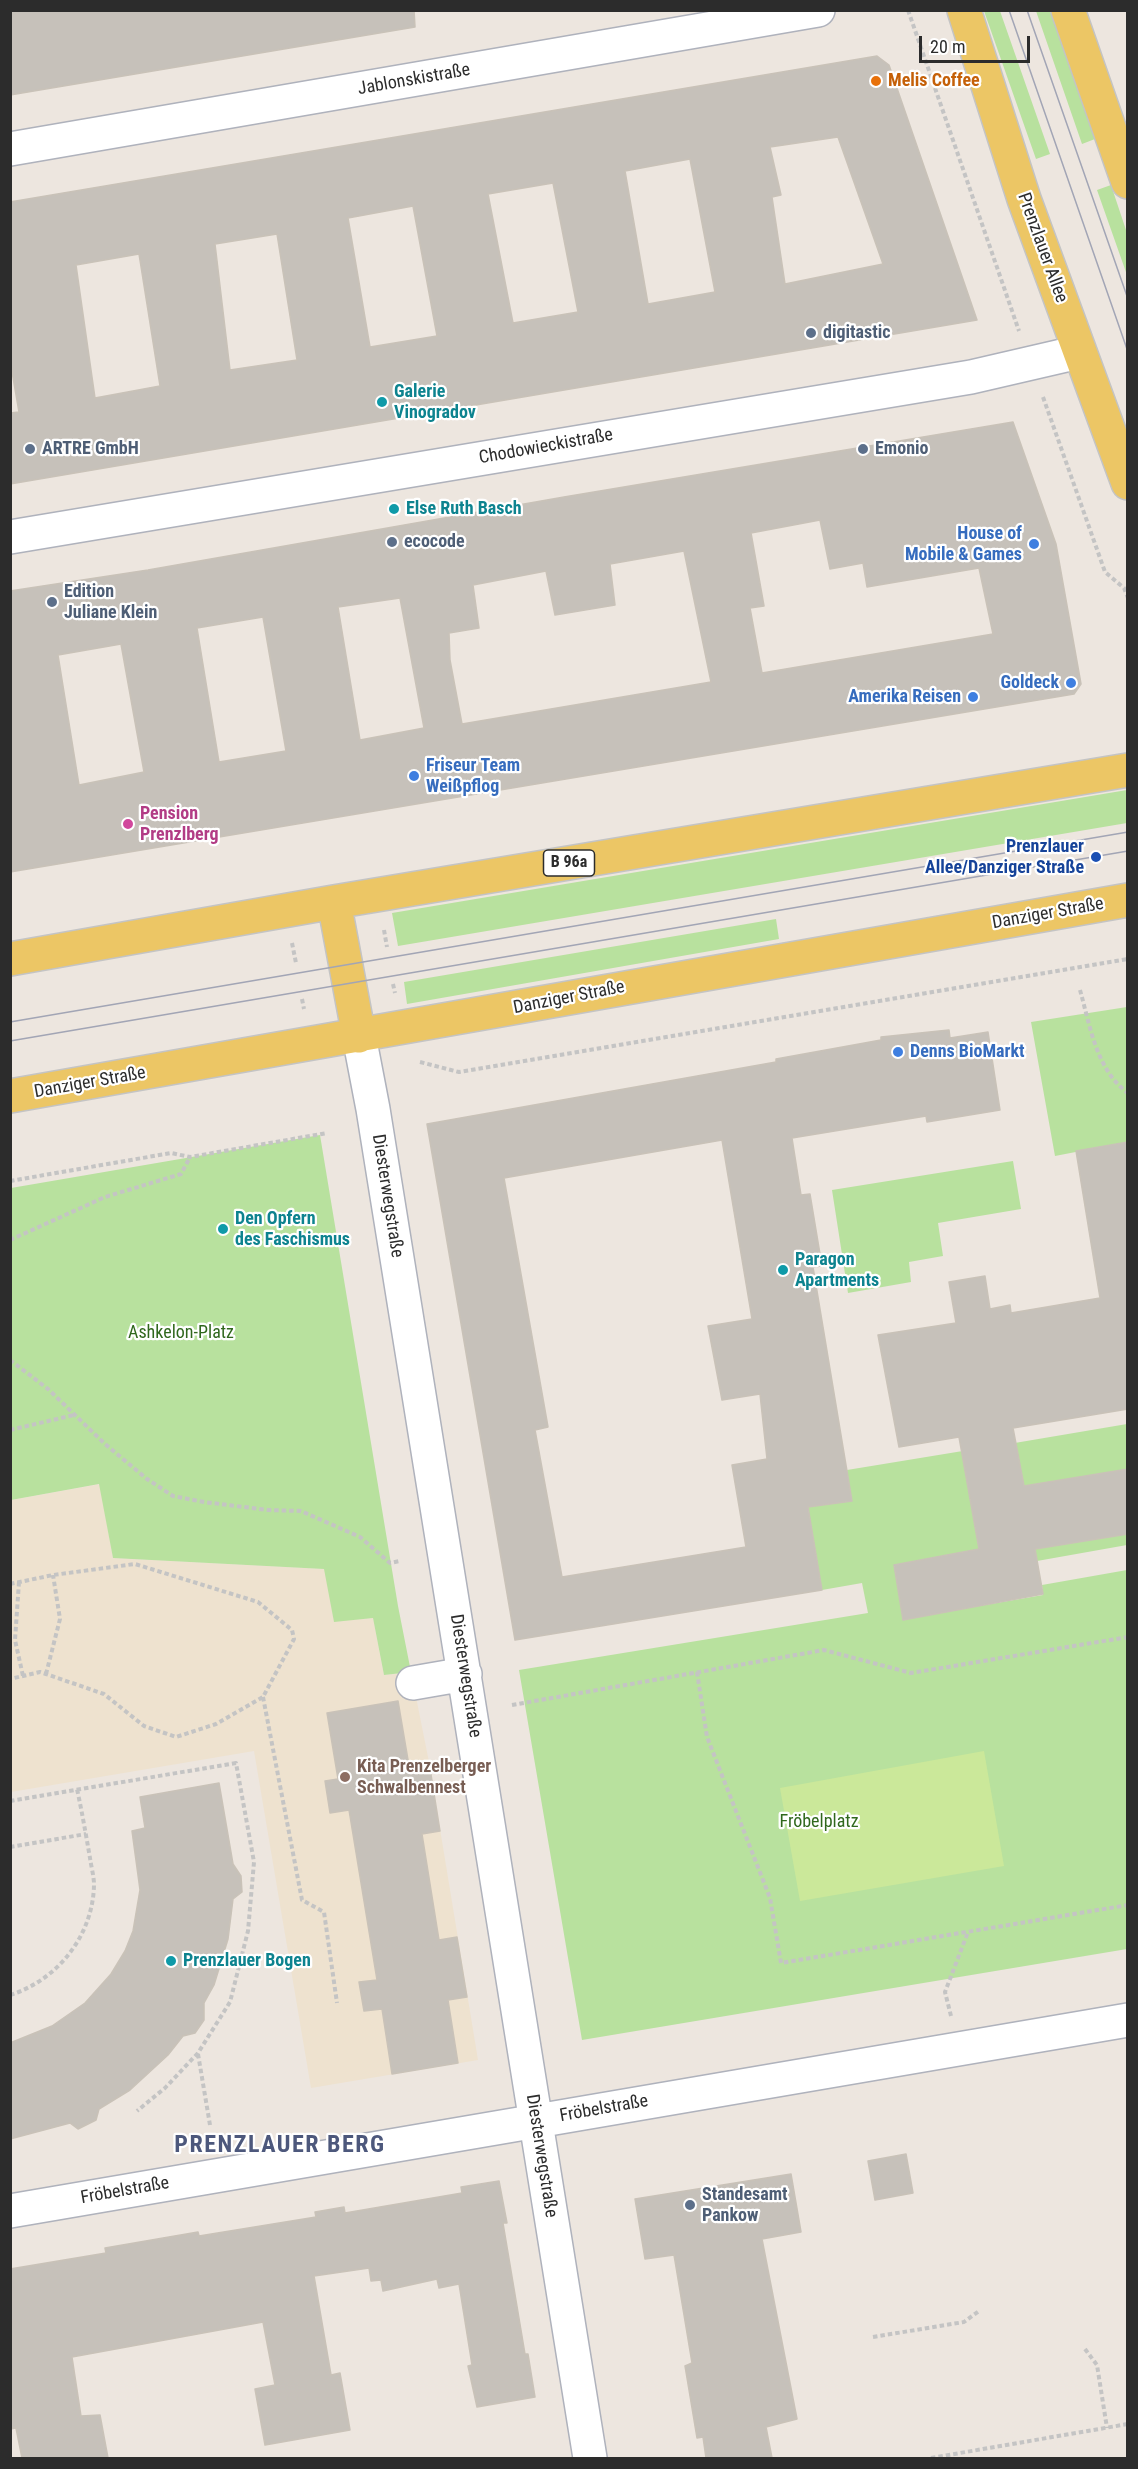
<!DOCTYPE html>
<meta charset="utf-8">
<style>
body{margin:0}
#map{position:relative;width:1138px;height:2469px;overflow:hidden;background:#ede6df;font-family:"Roboto Condensed",sans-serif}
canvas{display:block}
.frame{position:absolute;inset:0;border:12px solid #2c2c2c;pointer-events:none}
.scale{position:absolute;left:919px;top:36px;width:111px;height:27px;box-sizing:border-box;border:3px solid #2c2c2c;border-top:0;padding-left:8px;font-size:18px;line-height:21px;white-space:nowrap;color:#2c2c2c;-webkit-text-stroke:4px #fff;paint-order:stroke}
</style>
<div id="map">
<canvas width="1138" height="2469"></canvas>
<div class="frame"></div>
<div class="scale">20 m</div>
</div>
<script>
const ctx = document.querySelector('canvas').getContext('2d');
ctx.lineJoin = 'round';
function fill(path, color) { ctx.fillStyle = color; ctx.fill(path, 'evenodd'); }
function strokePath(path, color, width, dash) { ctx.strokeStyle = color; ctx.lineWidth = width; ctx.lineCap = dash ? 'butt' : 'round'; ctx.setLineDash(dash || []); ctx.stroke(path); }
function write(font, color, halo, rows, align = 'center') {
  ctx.font = font + ' "Roboto Condensed",sans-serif'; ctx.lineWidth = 4.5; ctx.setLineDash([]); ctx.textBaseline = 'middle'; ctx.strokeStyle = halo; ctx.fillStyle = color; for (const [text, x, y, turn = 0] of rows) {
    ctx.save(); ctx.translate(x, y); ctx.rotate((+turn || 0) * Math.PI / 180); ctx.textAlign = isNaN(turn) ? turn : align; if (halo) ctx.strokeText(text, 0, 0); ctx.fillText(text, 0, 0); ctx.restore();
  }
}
fill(new Path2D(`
 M 100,1484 L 113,1558 L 325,1569 L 334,1621 L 373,1618 L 384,1675 L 411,1672 L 429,1762 L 478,2060 L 311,2088 L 254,1751 L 11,1792 L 11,1500 Z`), '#eee2cf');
fill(new Path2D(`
 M 984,11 L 1000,11 L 1050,154 L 1036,159 Z
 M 1036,11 L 1050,11 L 1095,139 L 1082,144 Z
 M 1111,185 L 1127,233 L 1127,275 L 1097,190 Z
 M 1127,790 L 1127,823 L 398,946 L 392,913 Z
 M 776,919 L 779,939 L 407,1004 L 404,982 Z
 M 1127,1007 L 1127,1142 L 1055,1156 L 1031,1022 Z
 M 320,1135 L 398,1606 L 411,1672 L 384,1675 L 373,1618 L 334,1622 L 324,1569 L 113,1558 L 99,1484 L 11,1500 L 11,1188 Z
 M 1013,1161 L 1021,1209 L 938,1223 L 943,1256 L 909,1262 L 911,1282 L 848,1293 L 832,1190 Z
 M 1127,1424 L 1127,1545 L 1037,1561 L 1022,1476 L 997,1446 Z
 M 981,1448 L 968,1486 L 979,1549 L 894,1565 L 903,1619 L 1043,1595 L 1042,1585 L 1127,1570 L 1127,1949 L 582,2040 L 519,1670 L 868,1613 L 862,1583 L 822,1590 L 808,1507 L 852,1501 L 847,1470 Z`), '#b8e19e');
fill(new Path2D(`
 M 984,1751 L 1004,1866 L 800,1901 L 780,1788 Z`), '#cbe89a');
const building = new Path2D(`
 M 10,10 L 414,10 L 415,27 L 10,95 Z
 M 877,56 L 889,65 L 977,320 L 10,484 L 10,413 L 19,412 L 10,360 L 10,202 ZM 838,137 L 883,264 L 785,284 L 772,197 L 781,195 L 770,147 ZM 690,159 L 715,292 L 648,304 L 625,171 ZM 553,183 L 578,312 L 513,323 L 488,194 ZM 413,206 L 437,336 L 370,347 L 348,218 ZM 277,234 L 297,360 L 230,370 L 215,244 ZM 139,254 L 160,386 L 95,398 L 76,265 Z
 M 1013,422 L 1056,544 L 1081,684 L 1074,694 L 10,872 L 10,591 L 148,570 L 564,497 ZM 820,520 L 830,569 L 863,563 L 867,587 L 979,568 L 993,634 L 762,673 L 750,608 L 764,606 L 751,533 ZM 684,551 L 711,682 L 462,724 L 450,660 L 449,633 L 479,628 L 473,585 L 546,571 L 555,615 L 615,605 L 610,564 ZM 400,598 L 424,728 L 360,740 L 338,607 ZM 263,617 L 286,751 L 219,762 L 197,628 ZM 121,644 L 144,772 L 79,785 L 58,655 Z
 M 949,1030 L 950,1038 L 988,1032 L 1000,1110 L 927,1122 L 926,1116 L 792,1138 L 801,1195 L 810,1194 L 822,1266 L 813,1267 L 852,1501 L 808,1507 L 822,1590 L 515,1640 L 427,1124 L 776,1062 L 776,1059 L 881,1040 L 881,1037 ZM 722,1140 L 752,1319 L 708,1326 L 722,1400 L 760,1394 L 767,1459 L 732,1465 L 746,1547 L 562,1577 L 535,1430 L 548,1427 L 504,1178 Z
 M 1128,1142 L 1128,1409 L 1013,1428 L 1024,1486 L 1128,1469 L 1128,1534 L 1035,1549 L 1043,1594 L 903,1620 L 894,1565 L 979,1549 L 959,1437 L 899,1447 L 878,1335 L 956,1323 L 949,1282 L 985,1276 L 990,1309 L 1010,1305 L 1011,1313 L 1100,1298 L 1076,1151 Z
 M 398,1701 L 409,1766 L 429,1762 L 440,1831 L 422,1834 L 439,1940 L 457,1937 L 467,1997 L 448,2000 L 458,2063 L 392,2074 L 382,2009 L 364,2011 L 359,1982 L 377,1980 L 349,1810 L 330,1813 L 325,1781 L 338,1779 L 327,1713 Z
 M 219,1783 L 233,1864 L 241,1876 L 242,1892 L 233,1899 L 228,1939 L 214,1985 L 204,2003 L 204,2020 L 195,2033 L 183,2036 L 168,2055 L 130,2090 L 99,2109 L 96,2120 L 78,2129 L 70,2123 L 10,2139 L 10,2043 L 52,2026 L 85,2003 L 111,1974 L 125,1951 L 133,1931 L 140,1890 L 132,1831 L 145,1828 L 140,1797 Z
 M 906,2154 L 913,2193 L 875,2200 L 868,2161 Z
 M 791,2174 L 801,2232 L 762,2239 L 797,2419 L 766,2427 L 772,2458 L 706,2458 L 703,2437 L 697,2438 L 685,2366 L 692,2363 L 674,2255 L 645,2259 L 635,2199 Z
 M 499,2181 L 507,2223 L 503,2223 L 525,2354 L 528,2354 L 535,2397 L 477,2407 L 468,2366 L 472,2365 L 459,2284 L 439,2288 L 437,2279 L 383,2291 L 381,2280 L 371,2281 L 369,2268 L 314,2276 L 331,2375 L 340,2373 L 350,2430 L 265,2445 L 255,2389 L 275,2385 L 263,2322 L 72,2357 L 81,2416 L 100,2415 L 108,2458 L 22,2458 L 16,2428 L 10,2429 L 10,2269 L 106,2253 L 105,2248 L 198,2232 L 199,2236 L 316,2217 L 315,2212 L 344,2207 L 345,2213 L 462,2193 L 461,2187 Z`);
fill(building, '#c6c1ba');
strokePath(building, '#c9c2b8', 1.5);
const minor = new Path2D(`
 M 10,149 L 818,10
 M 10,537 L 971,377 L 1079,352
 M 359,1036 L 373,1109 L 590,2458
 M 413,1683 L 465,1674
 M 10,2211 L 1128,2020`);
const major = new Path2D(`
 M 964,10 L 1024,199 L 1128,483
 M 1068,10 L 1128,182
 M 334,902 L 359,1036
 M 10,959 L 334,902 L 1128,770
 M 10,1096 L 1128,900`);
strokePath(minor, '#afb2bc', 36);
strokePath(major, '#c4c4c4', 36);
strokePath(new Path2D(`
 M 908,10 L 1019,331
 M 1127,10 L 1128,12
 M 1043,397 L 1105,572 L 1124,588 L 1128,598
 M 384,930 L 387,947
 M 292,943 L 296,963
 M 393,984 L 395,993
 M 1080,990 C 1090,1025 1096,1070 1128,1093
 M 302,999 L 304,1009
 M 420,1062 L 459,1072 L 1128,959
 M 10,1181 L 171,1153 L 190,1157 L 327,1133
 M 10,1240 L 105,1197 L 181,1174 L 190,1157
 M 10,1360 L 48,1389 L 105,1444 L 147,1479 L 173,1496 L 204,1502 L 268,1510 L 301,1511 L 360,1537 L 390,1563 L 400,1561
 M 10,1430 L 74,1415
 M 19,1582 L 15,1640 L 23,1676
 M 10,1584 L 53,1575 L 135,1564 L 258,1602 L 292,1630 L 294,1639 L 263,1697 L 216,1724 L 176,1737 L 144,1726 L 104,1694 L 46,1674 L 40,1672 L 10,1679
 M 697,1672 L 707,1737 L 770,1898 L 781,1963 L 1128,1905
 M 46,1674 L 60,1619 L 53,1575
 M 263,1697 L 302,1900 L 324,1912 L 337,2003
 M 512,1705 L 824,1650 L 911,1673 L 1128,1637
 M 10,1801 L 236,1763 L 254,1862 L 248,1931 L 230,2002 L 198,2053 L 165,2088 L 137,2111
 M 10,1847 L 86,1834
 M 10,1995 C 58,1980 93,1935 94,1885 C 94,1876 91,1866 90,1858 C 86,1835 82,1812 77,1789
 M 951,2016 L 945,1992 L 968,1932
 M 198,2054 L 210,2125
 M 873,2337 L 964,2322 L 979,2311
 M 1085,2349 L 1097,2365 L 1107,2428
 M 931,2458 L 1128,2424`), '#c4c4c4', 4, [4.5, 3]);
strokePath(minor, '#fff', 33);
strokePath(major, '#ecc665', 33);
strokePath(new Path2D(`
 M 1009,10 L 1128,352
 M 1027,10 L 1128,299
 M 10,1022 L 1128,832
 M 10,1041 L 1128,851`), '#a2a5b5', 1.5);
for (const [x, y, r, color] of [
 [876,81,6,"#e8710a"],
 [811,333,6,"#5c6f8a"],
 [382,402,6,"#0f9aa8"],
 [30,449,6,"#5c6f8a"],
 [863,449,6,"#5c6f8a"],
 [394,509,6,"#0f9aa8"],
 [392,542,6,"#5c6f8a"],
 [1034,544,6,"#3f7fe0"],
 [52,602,6,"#5c6f8a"],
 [1071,683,6,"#3f7fe0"],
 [973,697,6,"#3f7fe0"],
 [414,776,6,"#3f7fe0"],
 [128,824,6,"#d1479c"],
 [1096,857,6,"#1a4fb4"],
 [898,1052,6,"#3f7fe0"],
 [223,1229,6,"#0f9aa8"],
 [783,1270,6,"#0f9aa8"],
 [345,1777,6,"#8d6e63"],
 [171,1961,6,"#0f9aa8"],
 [690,2205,6,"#5c6f8a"]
]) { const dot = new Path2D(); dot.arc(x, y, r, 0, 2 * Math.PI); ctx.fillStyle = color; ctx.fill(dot); strokePath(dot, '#fff', 2); }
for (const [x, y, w] of [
 [569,863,51]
]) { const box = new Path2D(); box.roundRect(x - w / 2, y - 13, w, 26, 4.5); ctx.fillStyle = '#fff'; ctx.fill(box); strokePath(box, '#2c2c2c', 1.5); }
write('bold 16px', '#2c2c2c', null, [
 ["B 96a",569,863]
]);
write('18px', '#2c2c2c', '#fff', [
 ["Jablonskistraße",414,80,-10],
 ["Prenzlauer Allee",1042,248,70],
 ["Chodowieckistraße",546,447,-10],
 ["Danziger Straße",1048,914,-10],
 ["Danziger Straße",569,998,-11],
 ["Danziger Straße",90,1083,-10],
 ["Diesterwegstraße",387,1196,81],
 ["Diesterwegstraße",465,1676,81],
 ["Fröbelstraße",604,2109,-10],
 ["Diesterwegstraße",541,2156,81],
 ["Fröbelstraße",125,2191,-10]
]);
write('bold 18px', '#c56008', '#fff', [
 ["Melis Coffee",888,81]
], 'left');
write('bold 18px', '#4e5e75', '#fff', [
 ["digitastic",823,333],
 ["ARTRE GmbH",42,449],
 ["Emonio",875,449],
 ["ecocode",404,542],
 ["Edition",64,592],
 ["Juliane Klein",64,613],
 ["Standesamt",702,2195],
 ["Pankow",702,2216]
], 'left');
write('bold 18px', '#0d838f', '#fff', [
 ["Galerie",394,392],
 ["Vinogradov",394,413],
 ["Else Ruth Basch",406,509],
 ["Den Opfern",235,1219],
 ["des Faschismus",235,1240],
 ["Paragon",795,1260],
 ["Apartments",795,1281],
 ["Prenzlauer Bogen",183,1961]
], 'left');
write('bold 18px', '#366cbe', '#fff', [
 ["House of",1022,534],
 ["Mobile & Games",1022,555],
 ["Goldeck",1059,683],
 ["Amerika Reisen",961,697],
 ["Friseur Team",426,766,"left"],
 ["Weißpflog",426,787,"left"],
 ["Denns BioMarkt",910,1052,"left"]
], 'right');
write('bold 18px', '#b23c85', '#fff', [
 ["Pension",140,814],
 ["Prenzlberg",140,835]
], 'left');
write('bold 18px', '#164399', '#fff', [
 ["Prenzlauer",1084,847],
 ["Allee/Danziger Straße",1084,868]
], 'right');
write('18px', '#30681d', '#fff', [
 ["Ashkelon-Platz",181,1333],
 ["Fröbelplatz",819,1822]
]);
write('bold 18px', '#785e54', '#fff', [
 ["Kita Prenzelberger",357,1767],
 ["Schwalbennest",357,1788]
], 'left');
ctx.letterSpacing = '1.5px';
write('bold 24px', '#4d587c', '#fff', [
 ["PRENZLAUER BERG",280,2146]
]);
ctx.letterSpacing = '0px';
</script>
